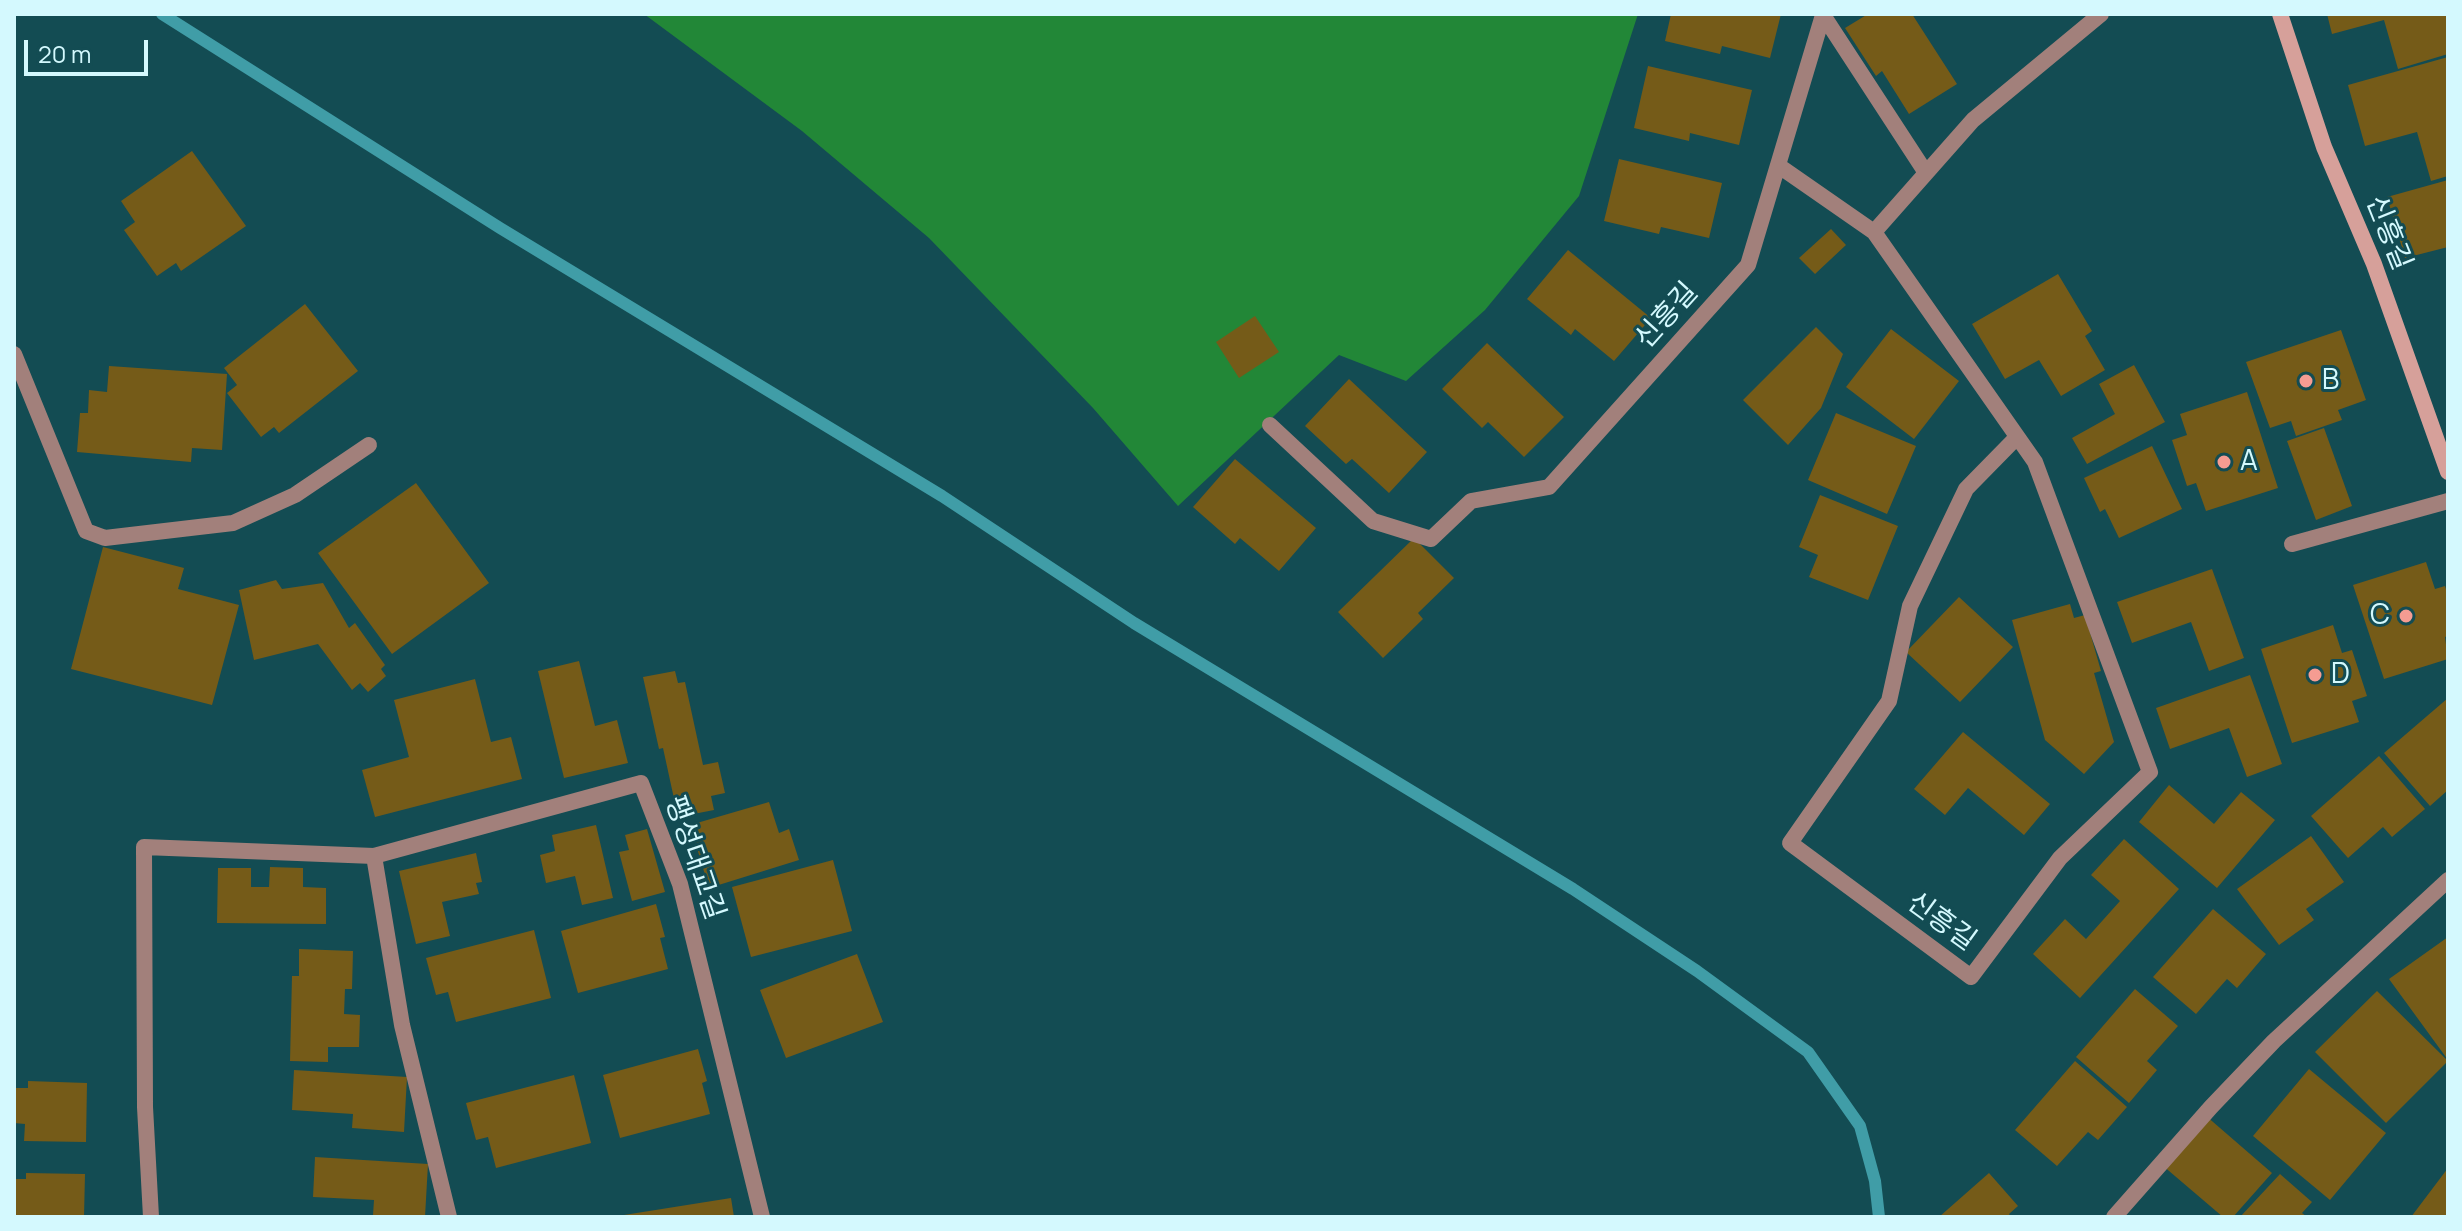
<!DOCTYPE html>
<meta charset="utf-8">
<style>
body{margin:0}
#map{position:relative;width:2462px;height:1231px;overflow:hidden;background:#134c53;font-family:Manrope,sans-serif}
canvas{display:block}
.frame{position:absolute;inset:0;border:16px solid #d4f9fe;pointer-events:none}
.scale{position:absolute;left:24px;top:40px;width:124px;height:36px;box-sizing:border-box;border:4px solid #d4f9fe;border-top:0;padding-left:10px;font-size:24px;line-height:28px;white-space:nowrap;color:#d4f9fe;-webkit-text-stroke:6px #134c53;paint-order:stroke}
</style>
<div id="map">
<canvas width="2462" height="1231"></canvas>
<div class="frame"></div>
<div class="scale">20 m</div>
</div>
<script>
const ctx = document.querySelector('canvas').getContext('2d');
ctx.lineJoin = 'round';
function fill(path, color) { ctx.fillStyle = color; ctx.fill(path, 'evenodd'); }
function strokePath(path, color, width, dash) { ctx.strokeStyle = color; ctx.lineWidth = width; ctx.lineCap = dash ? 'butt' : 'round'; ctx.setLineDash(dash || []); ctx.stroke(path); }
function write(font, color, halo, rows, align = 'center') {
  ctx.font = font + ' Manrope,"Noto Sans KR",sans-serif'; ctx.lineWidth = 6; ctx.setLineDash([]); ctx.textBaseline = 'middle'; ctx.strokeStyle = halo; ctx.fillStyle = color; for (const [text, x, y, turn = 0] of rows) {
    ctx.save(); ctx.translate(x, y); ctx.rotate((+turn || 0) * Math.PI / 180); ctx.textAlign = isNaN(turn) ? turn : align; if (halo) ctx.strokeText(text, 0, 0); ctx.fillText(text, 0, 0); ctx.restore();
  }
}
fill(new Path2D(`
 M 644,14 L 1638,14 L 1579,196 L 1485,310 L 1406,381 L 1339,355 L 1178,506 L 1093,408 L 929,238 L 802,131 Z`), '#228737');
strokePath(new Path2D(`
 M 162,14 L 500,228 L 942,496 L 1134,623 L 1573,889 L 1697,971 L 1808,1052 L 1860,1126 L 1875,1181 L 1879,1217`), '#409da7', 12);
fill(new Path2D(`
 M 1671,14 L 1781,14 L 1770,58 L 1722,46 L 1720,54 L 1665,41 Z
 M 1868,14 L 1912,14 L 1957,84 L 1909,114 L 1882,71 L 1876,76 L 1845,28 Z
 M 2327,14 L 2446,14 L 2448,54 L 2398,69 L 2384,20 L 2332,34 Z
 M 2448,57 L 2448,176 L 2431,181 L 2417,132 L 2365,146 L 2348,85 Z
 M 1648,66 L 1752,90 L 1739,145 L 1690,133 L 1689,141 L 1634,128 Z
 M 192,151 L 246,226 L 181,271 L 176,263 L 157,276 L 124,230 L 135,222 L 121,201 Z
 M 1619,159 L 1722,183 L 1709,238 L 1661,227 L 1659,234 L 1604,221 Z
 M 2448,180 L 2448,247 L 2405,258 L 2387,197 Z
 M 1831,229 L 1846,245 L 1815,274 L 1799,258 Z
 M 1568,250 L 1651,318 L 1614,361 L 1575,329 L 1571,335 L 1527,299 Z
 M 2058,274 L 2092,331 L 2085,336 L 2105,370 L 2061,396 L 2039,360 L 2005,379 L 1972,324 Z
 M 305,304 L 358,371 L 279,433 L 274,427 L 261,437 L 227,393 L 237,385 L 224,368 Z
 M 1255,316 L 1279,352 L 1239,378 L 1216,342 Z
 M 1816,327 L 1843,354 L 1821,408 L 1788,445 L 1743,400 Z
 M 1891,329 L 1959,381 L 1914,439 L 1846,387 Z
 M 2341,330 L 2366,400 L 2338,410 L 2342,420 L 2296,436 L 2291,421 L 2270,428 L 2246,362 Z
 M 1487,343 L 1564,417 L 1524,457 L 1488,422 L 1482,428 L 1442,389 Z
 M 2134,365 L 2165,422 L 2087,464 L 2072,438 L 2115,414 L 2099,384 Z
 M 109,366 L 227,374 L 222,450 L 192,448 L 191,462 L 77,452 L 80,413 L 88,413 L 89,390 L 107,392 Z
 M 1349,379 L 1427,452 L 1389,493 L 1352,459 L 1346,464 L 1305,426 Z
 M 2247,392 L 2278,488 L 2206,511 L 2196,483 L 2187,486 L 2172,440 L 2187,435 L 2180,414 Z
 M 1836,413 L 1916,446 L 1887,514 L 1808,480 Z
 M 2324,428 L 2352,506 L 2316,520 L 2287,441 Z
 M 2152,446 L 2182,509 L 2119,538 L 2105,509 L 2100,512 L 2084,478 Z
 M 1235,459 L 1316,528 L 1279,571 L 1240,538 L 1235,544 L 1193,507 Z
 M 416,483 L 489,583 L 392,654 L 318,553 Z
 M 1820,495 L 1898,526 L 1868,600 L 1809,577 L 1818,555 L 1799,547 Z
 M 1414,538 L 1454,578 L 1418,613 L 1423,619 L 1383,658 L 1338,612 Z
 M 103,547 L 184,568 L 178,589 L 239,605 L 212,705 L 71,669 Z
 M 2426,562 L 2435,589 L 2445,586 L 2448,596 L 2448,636 L 2445,637 L 2448,659 L 2384,679 L 2353,585 Z
 M 2212,569 L 2244,658 L 2209,671 L 2191,622 L 2132,643 L 2117,602 Z
 M 276,580 L 282,589 L 323,583 L 349,628 L 355,623 L 385,665 L 381,669 L 386,676 L 368,692 L 360,683 L 352,690 L 318,644 L 254,660 L 239,590 Z
 M 1959,597 L 2013,647 L 1960,702 L 1906,652 Z
 M 2070,604 L 2074,618 L 2085,615 L 2101,671 L 2094,673 L 2114,742 L 2084,774 L 2045,740 L 2012,620 Z
 M 2333,625 L 2342,653 L 2352,650 L 2367,696 L 2352,701 L 2359,722 L 2292,743 L 2261,649 Z
 M 579,661 L 595,726 L 617,720 L 628,763 L 564,778 L 538,671 Z
 M 675,671 L 678,683 L 685,682 L 703,765 L 718,762 L 725,793 L 711,796 L 714,810 L 678,817 L 663,748 L 659,749 L 643,677 Z
 M 2250,675 L 2282,764 L 2247,777 L 2229,728 L 2170,749 L 2156,708 Z
 M 475,679 L 491,742 L 511,737 L 522,779 L 375,817 L 362,770 L 409,757 L 394,700 Z
 M 2448,698 L 2448,790 L 2430,806 L 2384,753 Z
 M 1963,732 L 2050,804 L 2024,835 L 1968,788 L 1945,815 L 1914,789 Z
 M 2379,756 L 2425,809 L 2392,837 L 2383,827 L 2348,858 L 2311,816 Z
 M 2169,785 L 2214,824 L 2241,792 L 2275,820 L 2217,888 L 2139,822 Z
 M 769,802 L 779,833 L 789,829 L 799,860 L 709,888 L 690,825 Z
 M 596,825 L 613,898 L 582,905 L 575,876 L 546,883 L 540,855 L 555,851 L 552,835 Z
 M 647,829 L 665,892 L 632,901 L 619,852 L 629,850 L 625,835 Z
 M 2311,836 L 2344,882 L 2306,909 L 2314,920 L 2279,945 L 2237,889 Z
 M 2124,839 L 2179,889 L 2080,998 L 2033,954 L 2065,919 L 2086,939 L 2120,901 L 2091,875 Z
 M 476,853 L 482,882 L 476,883 L 479,894 L 442,902 L 450,936 L 416,944 L 399,871 Z
 M 833,860 L 852,931 L 751,957 L 732,887 Z
 M 270,867 L 303,868 L 303,887 L 326,888 L 326,924 L 217,923 L 218,868 L 251,868 L 251,887 L 269,887 Z
 M 656,904 L 665,937 L 660,938 L 668,969 L 578,993 L 561,931 Z
 M 2213,909 L 2266,954 L 2237,988 L 2227,979 L 2196,1014 L 2153,977 Z
 M 534,930 L 551,998 L 456,1022 L 448,992 L 436,995 L 426,958 Z
 M 2448,937 L 2448,1060 L 2389,979 Z
 M 299,949 L 353,951 L 352,989 L 345,989 L 344,1014 L 360,1015 L 359,1047 L 328,1047 L 328,1062 L 290,1061 L 292,976 L 299,976 Z
 M 857,954 L 883,1022 L 786,1058 L 760,990 Z
 M 2135,989 L 2178,1026 L 2147,1061 L 2157,1070 L 2129,1103 L 2076,1057 Z
 M 2377,991 L 2448,1061 L 2386,1123 L 2315,1052 Z
 M 698,1049 L 707,1081 L 702,1083 L 710,1114 L 620,1138 L 603,1075 Z
 M 2075,1061 L 2127,1107 L 2098,1140 L 2088,1132 L 2057,1166 L 2015,1130 Z
 M 2309,1069 L 2386,1133 L 2330,1200 L 2253,1136 Z
 M 294,1070 L 407,1077 L 404,1132 L 352,1128 L 353,1114 L 292,1110 Z
 M 574,1075 L 591,1143 L 496,1168 L 488,1137 L 476,1140 L 466,1103 Z
 M 28,1081 L 87,1083 L 86,1142 L 24,1141 L 25,1124 L 14,1123 L 14,1088 L 28,1088 Z
 M 2205,1115 L 2272,1173 L 2233,1217 L 2223,1217 L 2162,1165 Z
 M 315,1157 L 428,1164 L 425,1217 L 373,1215 L 374,1200 L 313,1197 Z
 M 2448,1168 L 2448,1217 L 2411,1217 Z
 M 26,1173 L 85,1174 L 84,1217 L 14,1215 L 14,1179 L 26,1179 Z
 M 1989,1173 L 2018,1206 L 2009,1214 L 2011,1217 L 1939,1217 Z
 M 2280,1174 L 2312,1202 L 2302,1213 L 2307,1217 L 2240,1217 Z
 M 731,1198 L 734,1217 L 624,1217 L 624,1215 Z`), '#755b18');
strokePath(new Path2D(`
 M 1779,166 L 1874,232 L 2035,462 L 2150,772 L 2060,858 L 1971,977 L 1790,843 L 1889,701 L 1910,606 L 1966,489 L 2017,437
 M 1874,232 L 1973,120 L 2101,14
 M 14,354 L 86,531 L 105,538 L 233,523 L 295,495 L 369,445
 M 1270,425 L 1373,521 L 1431,539 L 1471,501 L 1549,487 L 1748,265 L 1823,15 L 1926,173
 M 2292,544 L 2448,501
 M 374,856 L 402,1025 L 449,1217
 M 151,1217 L 145,1107 L 144,847 L 374,856 L 641,783 L 680,884 L 762,1217
 M 2114,1217 L 2211,1107 L 2274,1041 L 2448,880`), '#a2807b', 16);
strokePath(new Path2D(`
 M 2280,14 L 2324,147 L 2374,264 L 2448,472`), '#d6a09a', 16);
for (const [x, y, r, color] of [
 [2306,381,8,"#f59c92"],
 [2224,462,8,"#f59c92"],
 [2406,616,8,"#f59c92"],
 [2315,675,8,"#f59c92"]
]) { const dot = new Path2D(); dot.arc(x, y, r, 0, 2 * Math.PI); ctx.fillStyle = color; ctx.fill(dot); strokePath(dot, '#134c53', 3); }
write('28px', '#d4f9fe', '#134c53', [
 ["신흥길",2388,233,68],
 ["신흥길",1667,316,-48],
 ["팽성대교길",694,858,71],
 ["신흥길",1941,922,36]
]);
write('28px', '#d4f9fe', '#134c53', [
 ["B",2322,381],
 ["A",2240,462],
 ["C",2390,616,"right"],
 ["D",2331,675]
], 'left');
</script>
